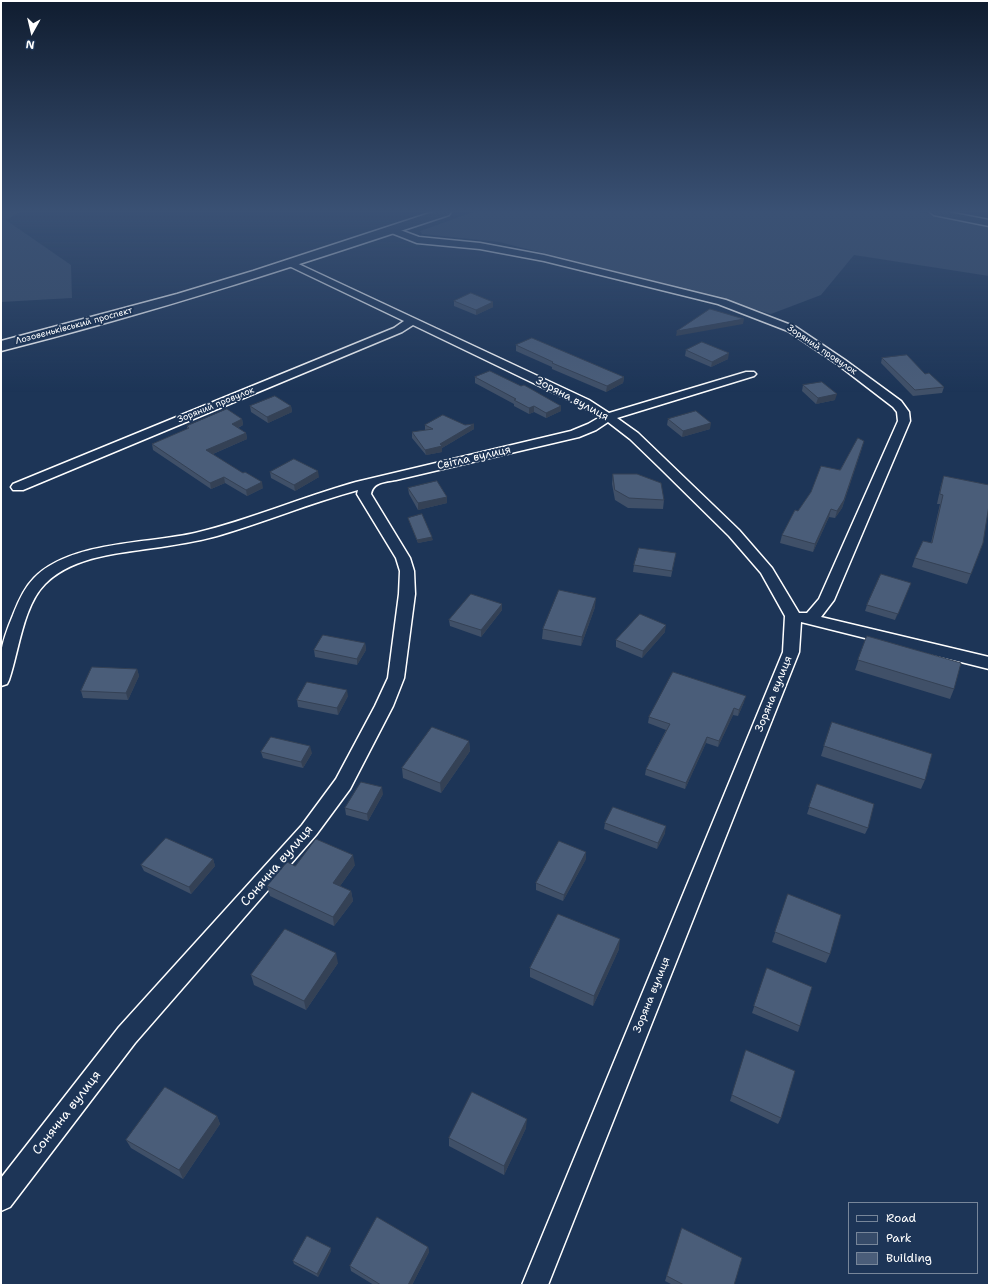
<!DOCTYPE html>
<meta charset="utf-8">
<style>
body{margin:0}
#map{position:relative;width:990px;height:1286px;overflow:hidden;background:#1d3557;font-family:"Shantell Sans",sans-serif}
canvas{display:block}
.frame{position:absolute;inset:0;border:2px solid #fff;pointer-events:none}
.legend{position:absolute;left:848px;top:1202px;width:130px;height:72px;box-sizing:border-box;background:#1d3557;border:1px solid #77869a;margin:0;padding:5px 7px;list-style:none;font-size:12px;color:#fff}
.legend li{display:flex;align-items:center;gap:8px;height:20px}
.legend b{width:20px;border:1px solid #77869a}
.north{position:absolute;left:12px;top:12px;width:40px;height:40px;-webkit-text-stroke:3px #1d3557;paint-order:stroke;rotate:188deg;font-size:11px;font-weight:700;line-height:16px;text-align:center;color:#fff}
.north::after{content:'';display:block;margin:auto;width:14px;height:18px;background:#fff;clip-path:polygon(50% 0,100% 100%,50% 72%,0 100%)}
</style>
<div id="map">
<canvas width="990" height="1286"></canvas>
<div class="frame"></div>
<ul class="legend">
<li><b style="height:5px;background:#1d3557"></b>Road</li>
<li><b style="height:11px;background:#364b69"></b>Park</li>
<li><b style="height:11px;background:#4a5d79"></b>Building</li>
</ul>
<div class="north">N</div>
</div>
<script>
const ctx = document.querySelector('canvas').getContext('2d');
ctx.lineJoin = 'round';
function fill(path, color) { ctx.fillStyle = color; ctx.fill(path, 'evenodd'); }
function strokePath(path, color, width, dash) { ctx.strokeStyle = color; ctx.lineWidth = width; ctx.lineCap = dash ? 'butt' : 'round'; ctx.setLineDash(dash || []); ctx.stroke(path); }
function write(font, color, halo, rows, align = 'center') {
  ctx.font = font + ' "Shantell Sans",sans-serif'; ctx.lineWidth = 4; ctx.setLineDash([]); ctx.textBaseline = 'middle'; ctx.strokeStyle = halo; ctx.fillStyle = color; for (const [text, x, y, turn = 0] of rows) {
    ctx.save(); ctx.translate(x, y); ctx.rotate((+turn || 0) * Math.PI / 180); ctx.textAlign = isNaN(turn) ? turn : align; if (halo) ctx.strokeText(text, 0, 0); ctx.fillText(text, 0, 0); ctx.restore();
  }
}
fill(new Path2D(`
 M 1,212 L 20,212 L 6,220 L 71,265 L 72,298 L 1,302 Z
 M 473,212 L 919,212 L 989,225 L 989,276 L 854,255 L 821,295 L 771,314 L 667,284 L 499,242 L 422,234 L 420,231 Z`), '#364b69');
const minor = new Path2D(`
 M 930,212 L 948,212 L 989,220 L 989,226 L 934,215 Z
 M 392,227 L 419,237 L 480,243 L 544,255 L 726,300 L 796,327 L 845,360 L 901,401 L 909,412 L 910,421 L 834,600 L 821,617 L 989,657 L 989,669 L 801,622 L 799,652 L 548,1285 L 522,1285 L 783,652 L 785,616 L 761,573 L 729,536 L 659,467 L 630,439 L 608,422 L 596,430 L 579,437 L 396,480 C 385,482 373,482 371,494 L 410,558 L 414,571 L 415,594 L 404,678 L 393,706 L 350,789 L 316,835 L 135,1043 L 10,1207 L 1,1211 L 1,1178 L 119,1027 L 302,825 L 336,779 L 375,706 L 388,678 L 399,594 L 400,571 L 396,558 L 357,494 L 358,490 C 310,503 265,522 217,536 C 199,541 180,544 161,547 C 122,553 74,555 45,584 C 23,606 19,651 9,680 L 7,684 L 1,686 C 1,676 0,665 1,655 C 2,642 8,627 13,615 C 18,602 24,588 34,578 C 70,541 147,544 195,533 C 250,520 302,497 356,482 L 571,431 L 588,424 L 600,417 L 581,406 L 413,325 L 402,332 L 23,490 L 13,490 L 11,487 L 13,484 L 394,328 L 404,321 L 287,265 L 285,263 L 290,260 L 589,400 L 609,413 L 746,372 L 754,372 L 756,374 L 754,376 L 617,418 L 638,433 L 739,530 L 772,568 L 799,613 L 807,613 L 819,599 L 898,421 L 897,412 L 893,407 L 837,364 L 788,331 L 718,304 L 544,261 L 480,249 L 417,243 L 389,232 L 388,230 L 389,228 Z`);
const trunk = new Path2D(`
 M 433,212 L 451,212 L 449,215 C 301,264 153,313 1,351 L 1,341 L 177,294 L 253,271 Z`);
strokePath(minor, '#fff', 3);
strokePath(trunk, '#fff', 3);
fill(minor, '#1d3557');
fill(trunk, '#1d3557');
fill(new Path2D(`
 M 454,301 L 493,307 L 476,315 L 454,306 Z
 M 516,345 L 624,377 L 623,383 L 606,392 L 552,369 L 552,367 L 516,351 Z
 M 686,350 L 728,359 L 711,367 L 685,356 Z
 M 882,358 L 925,374 L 944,387 L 942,393 L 913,396 L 881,363 Z
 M 475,377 L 561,411 L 546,418 L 534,412 L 529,414 L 514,406 L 514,404 L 475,383 Z
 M 803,385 L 835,400 L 816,404 L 802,391 Z
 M 250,406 L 291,406 L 292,412 L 268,423 L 251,412 Z
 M 242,419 L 243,425 L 238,428 L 246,433 L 247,439 L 213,454 L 263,488 L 247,496 L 225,483 L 211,489 L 153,450 L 152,444 L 187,429 L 187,426 Z
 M 668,419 L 710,429 L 682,437 L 667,425 Z
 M 474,424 L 474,429 L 442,448 L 442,452 L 426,455 L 412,438 L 412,432 L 425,430 L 425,425 L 465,425 Z
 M 862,448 L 842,508 L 835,518 L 829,517 L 813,552 L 780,543 L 782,535 L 811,492 L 840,470 Z
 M 270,472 L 319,477 L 295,491 L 271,478 Z
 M 613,474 L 664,500 L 663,509 L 628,508 L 615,500 L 612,484 Z
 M 944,476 L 989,485 L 989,515 L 987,515 L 983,543 L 967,584 L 912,567 L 915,558 L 931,543 L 940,504 L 937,504 L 941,485 Z
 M 408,488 L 447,497 L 447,503 L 418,510 L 409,494 Z
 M 408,518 L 433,540 L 418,543 L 409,521 Z
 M 676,553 L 671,577 L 633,572 L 634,565 Z
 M 908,589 L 895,620 L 865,611 L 867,605 Z
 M 502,604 L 502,610 L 481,637 L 450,626 L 449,620 Z
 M 595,607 L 581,646 L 542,639 L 543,629 Z
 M 665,632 L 642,658 L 616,647 L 616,640 Z
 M 867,636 L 954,689 L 950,699 L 855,670 Z
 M 365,643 L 366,650 L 357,665 L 315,657 L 314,650 Z
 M 137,669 L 139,676 L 128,700 L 83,698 L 81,691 Z
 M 348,696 L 338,715 L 298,707 L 297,700 Z
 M 744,702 L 738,716 L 733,715 L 718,747 L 706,743 L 685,789 L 645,775 L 646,769 L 666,730 L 648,723 L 649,717 Z
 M 469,741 L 470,751 L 441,793 L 403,778 L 402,768 Z
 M 824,746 L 925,780 L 921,789 L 821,756 Z
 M 261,752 L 312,753 L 303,768 L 263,758 Z
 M 817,784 L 868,828 L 865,834 L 807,814 Z
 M 383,794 L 368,821 L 346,815 L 345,808 Z
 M 605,823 L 665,833 L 657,849 L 604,829 Z
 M 213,859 L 215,866 L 191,894 L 144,871 L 141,865 Z
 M 586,859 L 563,901 L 536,890 L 536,883 Z
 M 355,865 L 340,886 L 351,891 L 353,901 L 334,926 L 270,896 L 267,886 L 295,866 Z
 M 788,894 L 830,954 L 826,963 L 772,942 Z
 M 619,949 L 593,1006 L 530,977 L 530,968 Z
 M 338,963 L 306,1010 L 254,985 L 251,975 Z
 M 767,968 L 800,1026 L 798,1032 L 752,1013 Z
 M 746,1050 L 781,1118 L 778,1124 L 730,1101 Z
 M 217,1116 L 220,1124 L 183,1179 L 131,1148 L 126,1140 Z
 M 526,1128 L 504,1175 L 449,1146 L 449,1138 Z
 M 682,1228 L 734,1285 L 673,1285 L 665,1281 Z
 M 428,1247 L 429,1252 L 412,1285 L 374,1285 L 351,1271 L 350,1266 Z
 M 331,1248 L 331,1251 L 318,1277 L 294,1264 L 293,1261 Z`), '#405068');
fill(new Path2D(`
 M 493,302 L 493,307 L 476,315 L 476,310 Z
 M 744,319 L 743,324 L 676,336 L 677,331 Z
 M 729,353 L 728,359 L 711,367 L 712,362 Z
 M 624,377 L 623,383 L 606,392 L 607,386 Z
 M 837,394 L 835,400 L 816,404 L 818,398 Z
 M 291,406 L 292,412 L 268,423 L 267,417 Z
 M 534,406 L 534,412 L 529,414 L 529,408 Z
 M 561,406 L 561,411 L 546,418 L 546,413 Z
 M 242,419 L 243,425 L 233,430 L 232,424 Z
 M 711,423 L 710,429 L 682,437 L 683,431 Z
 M 474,424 L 474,429 L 442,448 L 442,452 L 426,455 L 425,450 L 440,444 Z
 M 246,433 L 247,439 L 208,456 L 206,450 Z
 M 864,441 L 842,508 L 835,518 L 837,511 Z
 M 318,471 L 319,477 L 295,491 L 294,485 Z
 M 224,477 L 225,483 L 211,489 L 210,483 Z
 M 262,482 L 263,488 L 247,496 L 246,490 Z
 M 447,497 L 447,503 L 418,510 L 418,503 Z
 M 831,509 L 829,517 L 813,552 L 815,544 Z
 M 432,537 L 433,540 L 418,543 L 417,540 Z
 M 911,583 L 908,589 L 895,620 L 898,614 Z
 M 596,598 L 595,607 L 581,646 L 582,637 Z
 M 502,604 L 502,610 L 481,637 L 481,630 Z
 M 666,625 L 665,632 L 642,658 L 643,651 Z
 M 365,643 L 366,650 L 357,665 L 357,659 Z
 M 137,669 L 139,676 L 128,700 L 126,693 Z
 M 347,690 L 348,696 L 338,715 L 337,708 Z
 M 746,696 L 744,702 L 738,716 L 739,710 Z
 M 734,708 L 733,715 L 718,747 L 719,741 Z
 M 707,737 L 706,743 L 685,789 L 686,783 Z
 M 469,741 L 470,751 L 441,793 L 440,783 Z
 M 310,746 L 312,753 L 303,768 L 301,762 Z
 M 382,787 L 383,794 L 368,821 L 367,814 Z
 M 666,826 L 665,833 L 657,849 L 658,843 Z
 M 586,852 L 586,859 L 563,901 L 564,895 Z
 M 353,855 L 355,865 L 335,893 L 333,883 Z
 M 213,859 L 215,866 L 191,894 L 189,887 Z
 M 351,891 L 353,901 L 334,926 L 333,917 Z
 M 620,939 L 619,949 L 593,1006 L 594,996 Z
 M 336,953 L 338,963 L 306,1010 L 304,1001 Z
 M 217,1116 L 220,1124 L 183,1179 L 179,1170 Z
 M 527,1119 L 526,1128 L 504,1175 L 504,1166 Z
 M 428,1247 L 429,1252 L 412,1285 L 408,1285 Z
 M 331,1248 L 331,1251 L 318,1277 L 317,1274 Z`), '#344155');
const building = new Path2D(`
 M 471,293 L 493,302 L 476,310 L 454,301 Z
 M 710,309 L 744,319 L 677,331 Z
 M 532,338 L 624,377 L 607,386 L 552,363 L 553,362 L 516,345 Z
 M 702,342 L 729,353 L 712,362 L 686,350 Z
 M 907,355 L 925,374 L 929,373 L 944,387 L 915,390 L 882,358 Z
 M 490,371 L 521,386 L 524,385 L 561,406 L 546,413 L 534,406 L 529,408 L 514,400 L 516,399 L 475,377 Z
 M 822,382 L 837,394 L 818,398 L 803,385 Z
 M 275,396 L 291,406 L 267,417 L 250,406 Z
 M 227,409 L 242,419 L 232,424 L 246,433 L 206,450 L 243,473 L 245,472 L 262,482 L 246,490 L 224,477 L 210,483 L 152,444 L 189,428 L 187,426 Z
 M 696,411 L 711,423 L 683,431 L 668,419 Z
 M 443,415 L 465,425 L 474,424 L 440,444 L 442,446 L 425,450 L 412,432 L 433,429 L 425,425 Z
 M 858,438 L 864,441 L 844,500 L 837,511 L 831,509 L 815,544 L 782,535 L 795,510 L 798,511 L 811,492 L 821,466 L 840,470 Z
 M 294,459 L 318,471 L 294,485 L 270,472 Z
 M 613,474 L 637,474 L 661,483 L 664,500 L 629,498 L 615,490 Z
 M 944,476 L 989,485 L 989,505 L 983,543 L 971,574 L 915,558 L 923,541 L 932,543 L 943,495 L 940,494 Z
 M 437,481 L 447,497 L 418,503 L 408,488 Z
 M 422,514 L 432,537 L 417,540 L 408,518 Z
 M 639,548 L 676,553 L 672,571 L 634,565 Z
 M 881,574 L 911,583 L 898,614 L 867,605 Z
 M 559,590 L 596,598 L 582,637 L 543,629 Z
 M 471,594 L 502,604 L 481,630 L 449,620 Z
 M 640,614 L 666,625 L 643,651 L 616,640 Z
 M 323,635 L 365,643 L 357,659 L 314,650 Z
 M 867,636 L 961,663 L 954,689 L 858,660 Z
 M 92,667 L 137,669 L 126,693 L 81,691 Z
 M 673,672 L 746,696 L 739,710 L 734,708 L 719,741 L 707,737 L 686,783 L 646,769 L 670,724 L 649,717 Z
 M 307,682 L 347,690 L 337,708 L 297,700 Z
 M 832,722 L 932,754 L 925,780 L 824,746 Z
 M 432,727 L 469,741 L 440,783 L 402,768 Z
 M 271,737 L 310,746 L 301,762 L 261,752 Z
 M 361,782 L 382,787 L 367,814 L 345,808 Z
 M 817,784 L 874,804 L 868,828 L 809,807 Z
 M 613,807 L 666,826 L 658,843 L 605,823 Z
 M 166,838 L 213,859 L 189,887 L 141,865 Z
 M 316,839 L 353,855 L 333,883 L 351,891 L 333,917 L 267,886 L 287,862 L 295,866 Z
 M 559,841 L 586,852 L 564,895 L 536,883 Z
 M 788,894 L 841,915 L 830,954 L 775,932 Z
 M 558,914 L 620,939 L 594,996 L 530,968 Z
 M 285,929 L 336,953 L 304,1001 L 251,975 Z
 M 767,968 L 812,987 L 800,1026 L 754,1006 Z
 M 746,1050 L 795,1071 L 781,1118 L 732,1095 Z
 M 165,1087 L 217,1116 L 179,1170 L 126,1140 Z
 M 472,1092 L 527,1119 L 504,1166 L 449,1138 Z
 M 377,1217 L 428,1247 L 408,1285 L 381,1285 L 350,1266 Z
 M 682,1228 L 742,1258 L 734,1285 L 684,1285 L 667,1276 Z
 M 307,1236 L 331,1248 L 317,1274 L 293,1261 Z`);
fill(building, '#4a5d79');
strokePath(building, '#344155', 1);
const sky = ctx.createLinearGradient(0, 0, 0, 392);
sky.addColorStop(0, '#101d30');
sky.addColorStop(0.54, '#3a5174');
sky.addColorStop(1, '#3a517400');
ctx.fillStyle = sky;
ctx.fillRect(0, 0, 990, 392);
write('9px', '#fff', '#1d3557', [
 ["Лозовеньківський проспект",74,326,-15],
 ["Зоряний провулок",822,350,34],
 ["Зоряний провулок",216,405,-22]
]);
write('11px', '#fff', '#1d3557', [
 ["Зоряна вулиця",572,399,28],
 ["Світла вулиця",474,458,-13],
 ["Зоряна вулиця",774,694,-68],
 ["Зоряна вулиця",652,995,-68]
]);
write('13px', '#fff', '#1d3557', [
 ["Сонячна вулиця",277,866,-49],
 ["Сонячна вулиця",67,1113,-52]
]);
</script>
